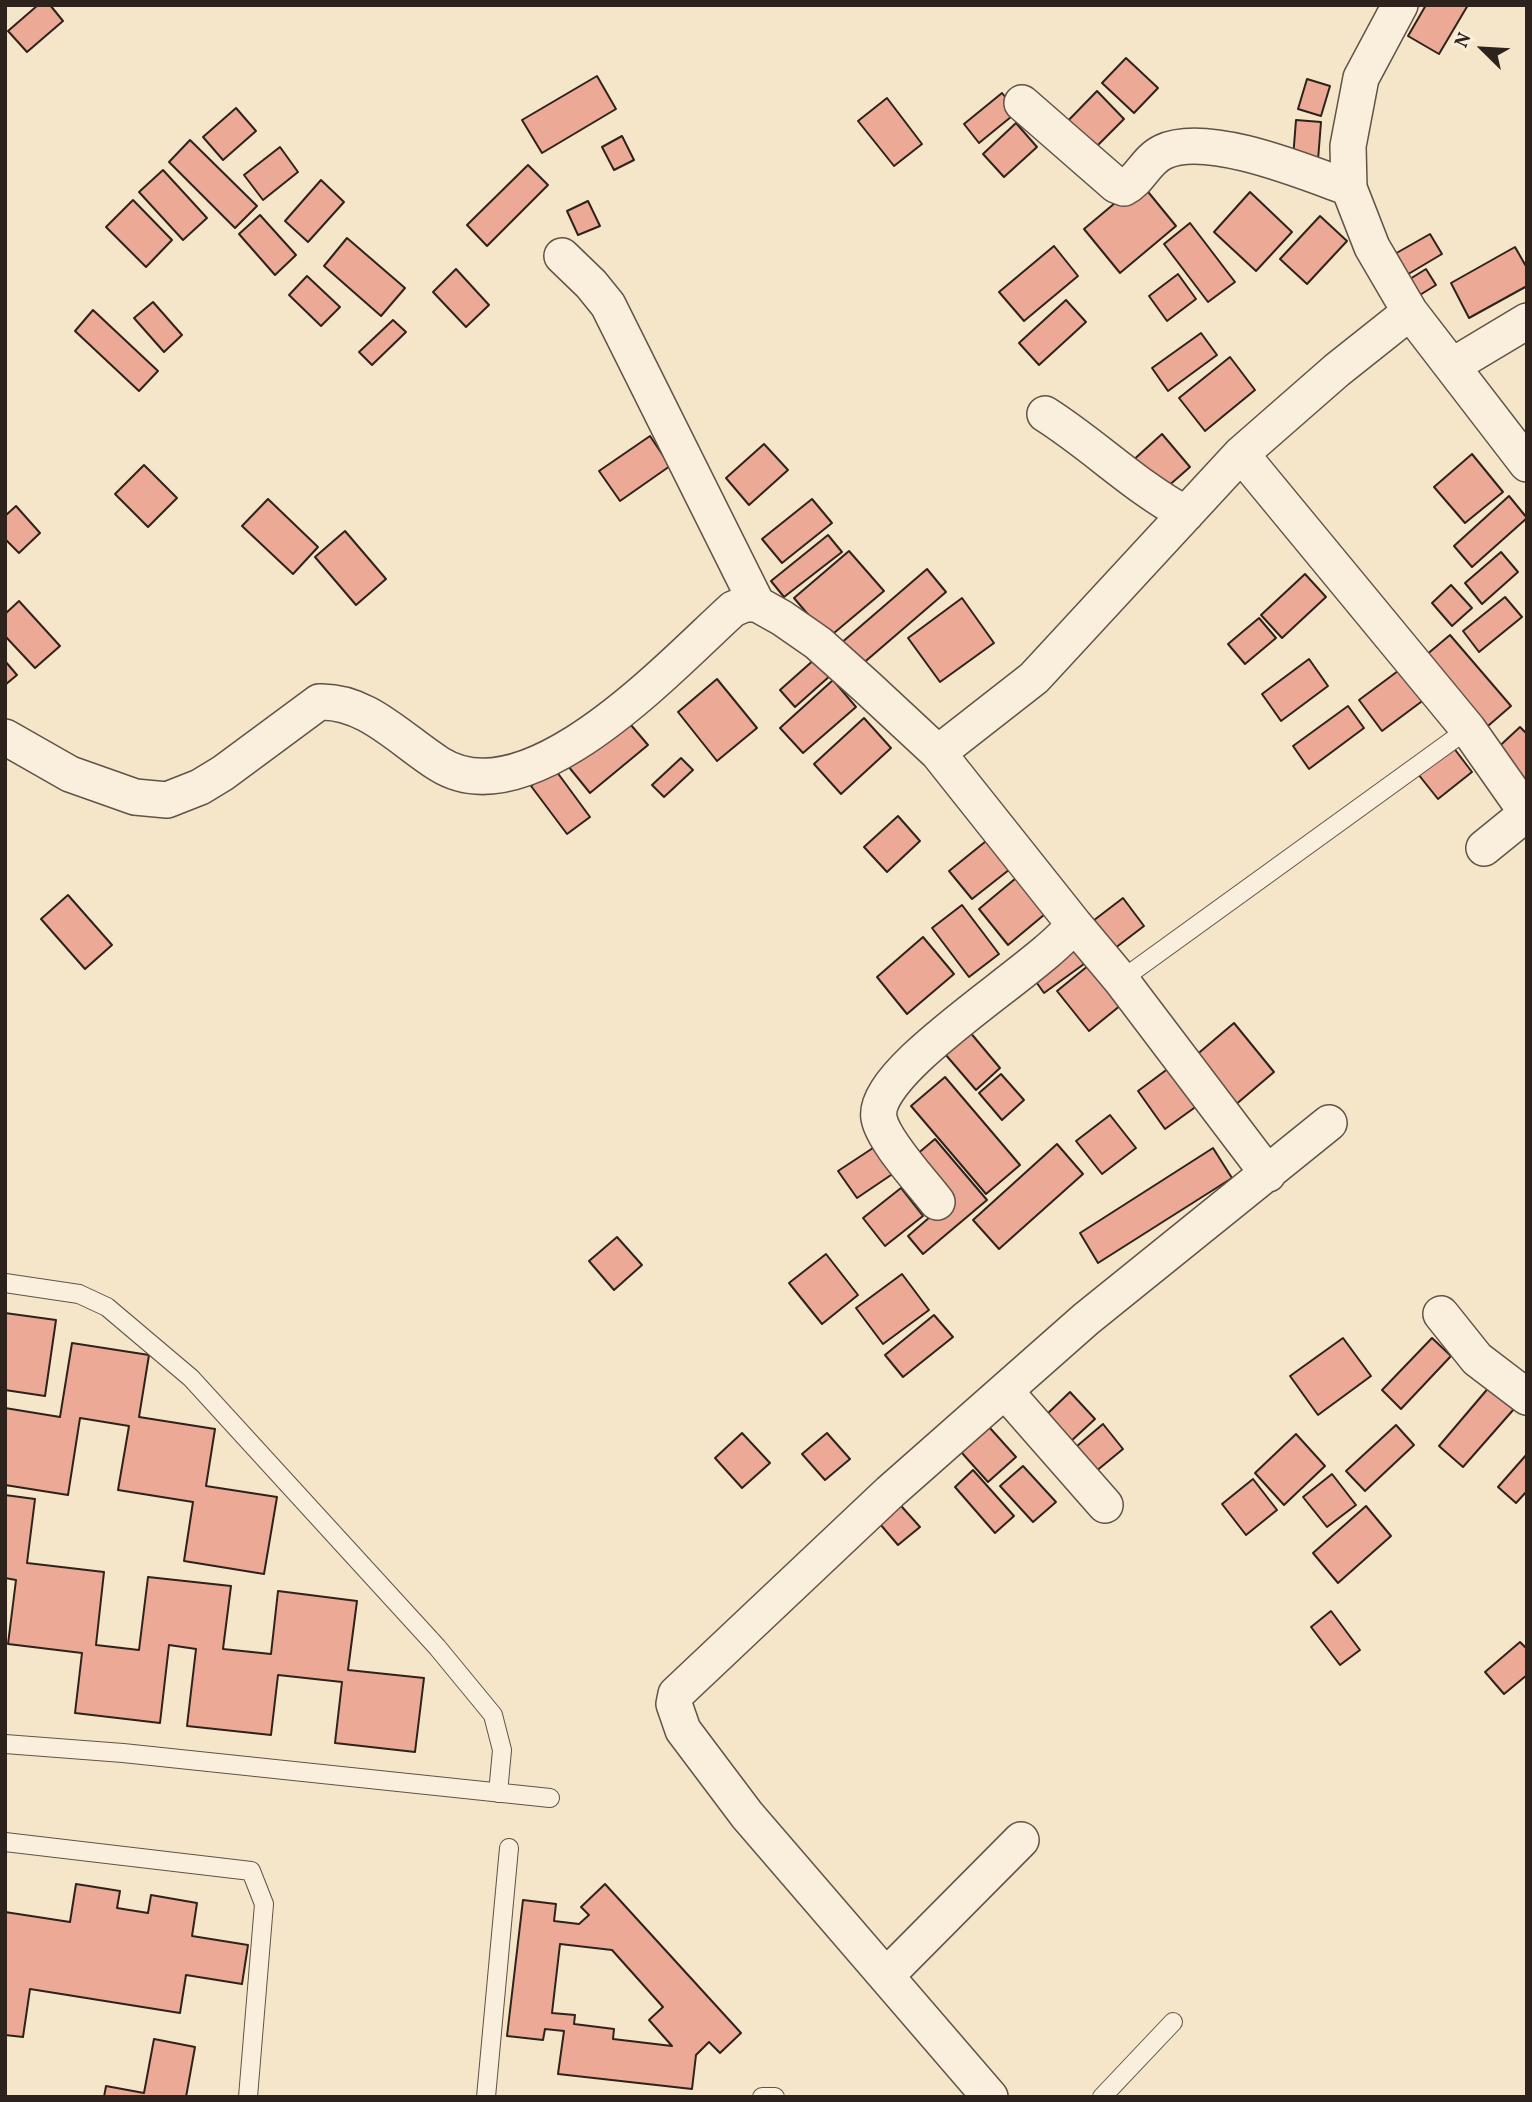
<!DOCTYPE html>
<style>
body{margin:0}
#map{position:relative;width:1532px;height:2102px;overflow:hidden;background:#f6e6c9;font-family:Vollkorn,serif}
canvas{display:block}
.frame{position:absolute;inset:0;border:7px solid #2e221c;pointer-events:none}
.north{position:absolute;left:1448px;top:14px;width:70px;height:70px;-webkit-text-stroke:5px #f9efdc;paint-order:stroke;rotate:294deg;font-size:19px;font-weight:700;line-height:28px;text-align:center;color:#2e221c}
.north::after{content:'';display:block;margin:auto;width:24px;height:32px;background:#2e221c;clip-path:polygon(50% 0,100% 100%,50% 72%,0 100%)}
</style>
<div id="map">
<canvas width="1532" height="2102"></canvas>
<div class="frame"></div>
<div class="north">N</div>
</div>
<script>
const ctx = document.querySelector('canvas').getContext('2d');
ctx.lineJoin = 'round';
function fill(path, color) { ctx.fillStyle = color; ctx.fill(path, 'evenodd'); }
function strokePath(path, color, width, dash) { ctx.strokeStyle = color; ctx.lineWidth = width; ctx.lineCap = dash ? 'butt' : 'round'; ctx.setLineDash(dash || []); ctx.stroke(path); }
const building = new Path2D(`
 M 38,5 L 50,5 L 63,21 L 27,52 L 8,31 Z
 M 1426,5 L 1468,5 L 1439,54 L 1408,36 Z
 M 1126,58 L 1158,88 L 1134,113 L 1102,83 Z
 M 597,76 L 616,109 L 542,153 L 522,120 Z
 M 1307,79 L 1330,86 L 1321,116 L 1298,109 Z
 M 1097,91 L 1124,119 L 1089,154 L 1062,127 Z
 M 1002,93 L 1017,112 L 979,143 L 964,124 Z
 M 887,98 L 922,144 L 894,166 L 858,121 Z
 M 236,108 L 256,131 L 223,160 L 203,137 Z
 M 1296,120 L 1321,122 L 1318,160 L 1293,158 Z
 M 1016,123 L 1037,147 L 1004,177 L 983,154 Z
 M 622,136 L 634,160 L 614,170 L 602,147 Z
 M 190,140 L 257,206 L 235,228 L 169,162 Z
 M 280,147 L 298,172 L 263,200 L 244,175 Z
 M 528,165 L 548,185 L 487,246 L 467,225 Z
 M 163,170 L 207,218 L 183,240 L 139,192 Z
 M 321,180 L 344,202 L 308,242 L 285,221 Z
 M 1140,182 L 1176,226 L 1120,273 L 1084,229 Z
 M 1250,192 L 1292,232 L 1256,271 L 1214,232 Z
 M 133,200 L 172,240 L 146,267 L 106,227 Z
 M 588,201 L 600,226 L 578,235 L 567,211 Z
 M 260,215 L 296,255 L 275,275 L 239,234 Z
 M 1320,216 L 1347,241 L 1307,284 L 1280,259 Z
 M 1190,223 L 1235,282 L 1208,302 L 1164,244 Z
 M 1430,234 L 1442,254 L 1405,276 L 1393,255 Z
 M 347,238 L 405,288 L 381,316 L 324,266 Z
 M 1054,246 L 1078,276 L 1024,321 L 999,292 Z
 M 1515,247 L 1527,268 L 1527,286 L 1469,318 L 1451,283 Z
 M 456,269 L 489,305 L 466,327 L 433,292 Z
 M 1426,269 L 1436,285 L 1415,298 L 1405,282 Z
 M 1178,274 L 1196,299 L 1167,321 L 1149,296 Z
 M 307,276 L 340,307 L 321,326 L 289,295 Z
 M 1066,300 L 1086,322 L 1039,365 L 1019,343 Z
 M 153,302 L 182,335 L 164,352 L 134,318 Z
 M 93,310 L 158,371 L 139,391 L 75,331 Z
 M 393,320 L 406,332 L 372,365 L 359,352 Z
 M 1201,333 L 1217,355 L 1168,391 L 1152,368 Z
 M 1230,357 L 1255,390 L 1205,431 L 1179,398 Z
 M 1162,434 L 1190,467 L 1158,495 L 1130,463 Z
 M 650,436 L 670,466 L 620,501 L 599,471 Z
 M 764,444 L 788,470 L 749,505 L 726,478 Z
 M 1472,454 L 1503,492 L 1465,523 L 1434,487 Z
 M 144,465 L 177,498 L 148,527 L 115,494 Z
 M 1509,496 L 1527,518 L 1472,567 L 1454,546 Z
 M 268,499 L 318,547 L 293,574 L 242,526 Z
 M 812,499 L 832,523 L 782,563 L 762,539 Z
 M 16,506 L 40,533 L 19,553 L 5,539 L 5,516 Z
 M 345,531 L 386,579 L 356,605 L 315,557 Z
 M 828,535 L 842,552 L 784,597 L 771,581 Z
 M 849,551 L 884,591 L 828,638 L 794,598 Z
 M 1501,552 L 1518,572 L 1482,604 L 1465,583 Z
 M 927,569 L 946,592 L 860,666 L 840,644 Z
 M 1305,574 L 1326,597 L 1282,638 L 1261,615 Z
 M 1451,585 L 1472,608 L 1452,626 L 1432,603 Z
 M 1505,597 L 1522,617 L 1479,652 L 1463,631 Z
 M 962,598 L 994,643 L 940,682 L 908,638 Z
 M 19,601 L 60,646 L 35,668 L 5,636 L 5,614 Z
 M 1259,618 L 1276,638 L 1245,664 L 1228,644 Z
 M 1450,635 L 1511,706 L 1481,732 L 1419,661 Z
 M 816,658 L 831,675 L 795,707 L 780,690 Z
 M 1309,659 L 1328,686 L 1281,721 L 1262,694 Z
 M 5,661 L 17,675 L 5,685 Z
 M 1402,668 L 1425,699 L 1382,731 L 1359,700 Z
 M 717,679 L 757,728 L 717,761 L 678,712 Z
 M 833,680 L 856,707 L 803,753 L 780,728 Z
 M 1348,706 L 1364,728 L 1309,769 L 1293,746 Z
 M 625,718 L 648,745 L 590,793 L 568,766 Z
 M 864,718 L 891,748 L 841,794 L 814,764 Z
 M 1520,727 L 1527,734 L 1527,786 L 1491,754 Z
 M 1453,747 L 1472,772 L 1438,799 L 1418,774 Z
 M 681,758 L 693,770 L 664,797 L 652,785 Z
 M 554,768 L 590,817 L 567,834 L 531,786 Z
 M 898,816 L 920,841 L 887,872 L 864,847 Z
 M 996,833 L 1019,862 L 972,899 L 949,871 Z
 M 1028,868 L 1057,904 L 1008,945 L 979,909 Z
 M 68,895 L 112,945 L 85,969 L 41,919 Z
 M 1123,898 L 1144,926 L 1106,955 L 1085,927 Z
 M 962,905 L 999,954 L 969,977 L 932,928 Z
 M 923,937 L 954,974 L 907,1014 L 877,977 Z
 M 1067,941 L 1084,964 L 1044,993 L 1027,969 Z
 M 1089,965 L 1121,1005 L 1089,1031 L 1057,991 Z
 M 1234,1023 L 1274,1072 L 1234,1106 L 1194,1057 Z
 M 964,1025 L 1000,1068 L 976,1090 L 939,1047 Z
 M 1173,1065 L 1201,1103 L 1165,1129 L 1138,1091 Z
 M 1001,1074 L 1024,1100 L 1002,1120 L 979,1093 Z
 M 945,1077 L 1020,1165 L 986,1194 L 911,1106 Z
 M 1110,1115 L 1136,1148 L 1102,1174 L 1076,1141 Z
 M 935,1139 L 987,1200 L 923,1254 L 908,1236 L 945,1204 L 909,1161 Z
 M 1057,1144 L 1083,1174 L 999,1249 L 973,1220 Z
 M 876,1146 L 894,1173 L 857,1198 L 838,1171 Z
 M 1213,1148 L 1232,1178 L 1098,1263 L 1080,1233 Z
 M 901,1188 L 923,1216 L 885,1246 L 863,1218 Z
 M 617,1237 L 642,1265 L 614,1290 L 589,1261 Z
 M 826,1254 L 858,1295 L 822,1324 L 789,1283 Z
 M 902,1274 L 929,1310 L 883,1344 L 856,1308 Z
 M 5,1313 L 56,1320 L 45,1396 L 5,1390 Z
 M 934,1315 L 953,1337 L 903,1377 L 885,1355 Z
 M 1343,1338 L 1371,1376 L 1318,1415 L 1290,1376 Z
 M 1432,1338 L 1451,1356 L 1401,1409 L 1382,1390 Z
 M 72,1343 L 149,1355 L 139,1417 L 215,1429 L 206,1486 L 277,1497 L 264,1574 L 184,1561 L 193,1502 L 118,1490 L 129,1426 L 80,1418 L 68,1495 L 5,1485 L 5,1408 L 60,1417 Z
 M 1496,1379 L 1521,1401 L 1463,1467 L 1439,1446 Z
 M 1070,1392 L 1095,1419 L 1069,1443 L 1045,1416 Z
 M 981,1418 L 1016,1457 L 988,1482 L 953,1443 Z
 M 1103,1424 L 1123,1449 L 1089,1477 L 1070,1452 Z
 M 1396,1425 L 1414,1445 L 1365,1491 L 1346,1471 Z
 M 742,1433 L 770,1463 L 742,1488 L 715,1458 Z
 M 827,1433 L 850,1459 L 825,1480 L 802,1454 Z
 M 1296,1434 L 1325,1466 L 1284,1505 L 1255,1473 Z
 M 1527,1454 L 1527,1491 L 1516,1503 L 1498,1487 Z
 M 1023,1466 L 1056,1502 L 1033,1522 L 1000,1486 Z
 M 973,1470 L 1014,1516 L 995,1533 L 955,1487 Z
 M 1332,1474 L 1356,1505 L 1327,1527 L 1303,1497 Z
 M 1253,1479 L 1277,1510 L 1246,1535 L 1222,1504 Z
 M 5,1495 L 35,1499 L 27,1563 L 104,1572 L 96,1645 L 139,1650 L 148,1577 L 231,1586 L 223,1649 L 271,1654 L 278,1591 L 357,1601 L 348,1670 L 424,1678 L 415,1752 L 335,1743 L 342,1682 L 278,1675 L 271,1735 L 187,1726 L 196,1649 L 169,1645 L 160,1723 L 75,1713 L 82,1653 L 8,1644 L 16,1580 L 5,1578 Z
 M 894,1498 L 920,1527 L 898,1545 L 874,1517 Z
 M 1366,1506 L 1391,1536 L 1338,1583 L 1313,1553 Z
 M 1331,1611 L 1360,1650 L 1340,1665 L 1311,1627 Z
 M 1520,1642 L 1527,1649 L 1527,1675 L 1504,1694 L 1485,1672 Z
 M 76,1884 L 120,1891 L 117,1908 L 148,1913 L 151,1895 L 197,1903 L 192,1936 L 248,1945 L 242,1984 L 186,1975 L 180,2013 L 30,1989 L 23,2037 L 5,2035 L 5,1912 L 70,1922 Z
 M 605,1884 L 741,2033 L 720,2053 L 709,2042 L 696,2055 L 692,2089 L 558,2074 L 564,2031 L 545,2029 L 543,2040 L 507,2036 L 523,1900 L 556,1904 L 554,1921 L 579,1924 L 589,1915 L 581,1907 ZM 560,1944 L 612,1950 L 663,2007 L 649,2020 L 672,2046 L 613,2039 L 614,2029 L 574,2024 L 575,2015 L 552,2013 Z
 M 154,2039 L 195,2047 L 186,2097 L 104,2097 L 106,2086 L 144,2093 Z`);
fill(building, '#eba996');
strokePath(building, '#2e221c', 2);
const service = new Path2D(`
 M 1121,980 L 1468,729
 M 5,1283 L 79,1294 L 107,1307 L 191,1378 L 437,1647 L 493,1715 L 502,1750 L 498,1793
 M 5,1744 L 123,1753 L 550,1798
 M 5,1842 L 251,1871 L 264,1904 L 248,2097
 M 486,2097 L 509,1848
 M 762,2097 L 775,2097
 M 1102,2097 L 1173,2022`);
const minor = new Path2D(`
 M 1400,5 L 1361,78 L 1348,146 L 1349,188 L 1372,247 L 1410,312 L 1527,464
 M 1022,103 L 1116,185 L 1124,188 C 1140,180 1146,160 1163,152 C 1207,131 1305,172 1349,188
 M 562,256 L 591,284 L 608,305 L 757,604
 M 1452,366 L 1527,321
 M 1045,414 C 1094,445 1134,486 1186,514
 M 1241,454 L 1468,729 L 1527,813 L 1484,848
 M 5,737 L 70,774 L 135,797 L 167,800 L 200,787 L 223,773 L 319,702 C 366,700 401,740 439,764 C 529,821 671,665 733,609 L 745,604 L 757,604 L 782,618 L 818,643 L 867,687 L 938,753 L 1074,924 C 1046,966 870,1068 879,1118 C 883,1141 922,1182 937,1202
 M 938,753 L 1034,678 L 1241,454 L 1337,370 L 1410,312
 M 1074,924 L 1121,980 L 1268,1174
 M 1441,1314 L 1477,1359 L 1527,1397
 M 1005,1391 L 1105,1505
 M 887,1975 L 1021,1840
 M 990,2097 L 747,1815 L 683,1730 L 674,1704 L 676,1694 L 890,1492 L 1086,1319 L 1329,1123`);
strokePath(service, '#605347', 20);
strokePath(minor, '#605347', 38);
strokePath(service, '#f9efdc', 18);
strokePath(minor, '#f9efdc', 35);
</script>
